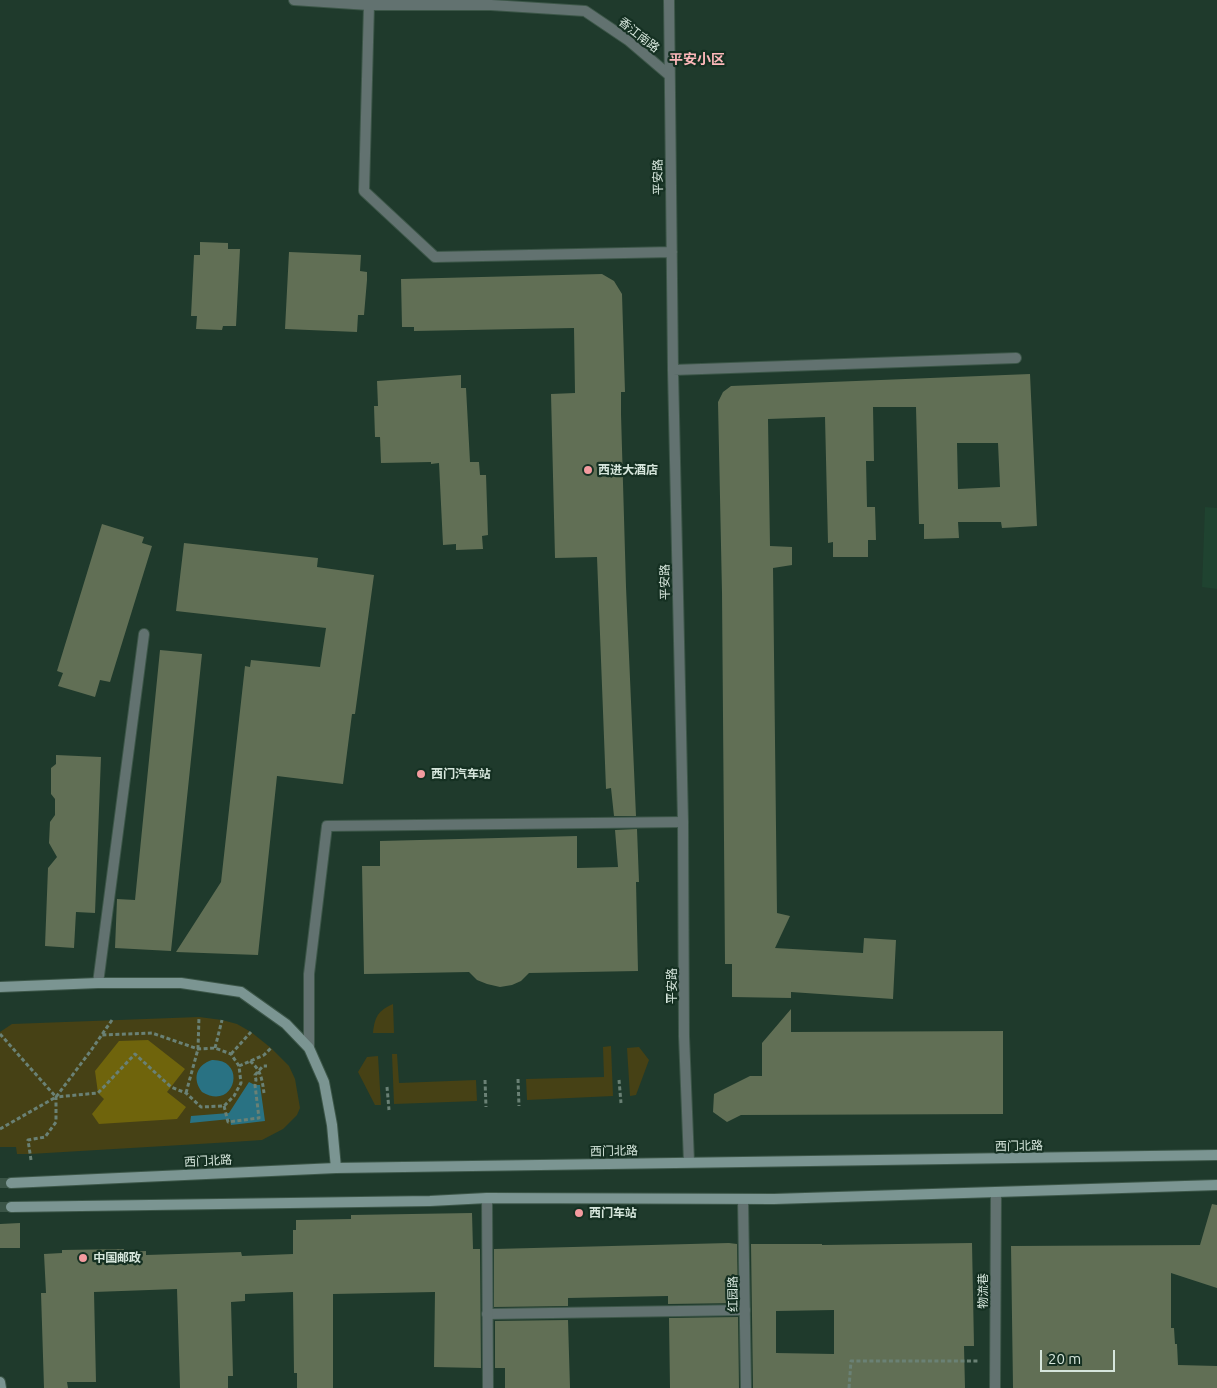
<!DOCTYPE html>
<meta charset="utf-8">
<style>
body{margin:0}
#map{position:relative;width:1217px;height:1388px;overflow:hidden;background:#1f3a2c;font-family:Ubuntu,sans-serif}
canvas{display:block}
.scale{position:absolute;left:1040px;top:1350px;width:75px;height:22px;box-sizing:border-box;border:2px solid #d6e6dc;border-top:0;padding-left:6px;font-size:15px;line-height:18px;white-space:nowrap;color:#d6e6dc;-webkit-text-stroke:4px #153022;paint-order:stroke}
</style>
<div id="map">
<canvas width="1217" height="1388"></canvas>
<div class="scale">20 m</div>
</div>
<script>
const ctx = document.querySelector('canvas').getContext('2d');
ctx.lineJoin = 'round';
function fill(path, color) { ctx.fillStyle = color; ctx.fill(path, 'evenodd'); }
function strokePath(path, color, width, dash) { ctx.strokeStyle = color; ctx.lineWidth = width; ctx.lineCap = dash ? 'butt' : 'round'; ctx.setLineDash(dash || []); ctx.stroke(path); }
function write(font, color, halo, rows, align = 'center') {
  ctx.font = font + ' Ubuntu,"Noto Sans SC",sans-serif'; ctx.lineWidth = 4.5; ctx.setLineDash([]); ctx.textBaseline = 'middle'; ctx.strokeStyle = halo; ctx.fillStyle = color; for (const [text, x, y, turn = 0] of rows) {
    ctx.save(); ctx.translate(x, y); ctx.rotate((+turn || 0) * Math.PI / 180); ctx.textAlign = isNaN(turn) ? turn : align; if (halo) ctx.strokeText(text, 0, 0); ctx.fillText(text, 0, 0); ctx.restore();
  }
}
fill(new Path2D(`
 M 1205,507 L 1217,508 L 1217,589 L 1202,587 Z`), '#1f4330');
fill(new Path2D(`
 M 393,1004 L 394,1033 L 373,1033 C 375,1016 378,1011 393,1004 Z
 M 199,1017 L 222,1020 L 237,1024 L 251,1032 L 271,1048 L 289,1066 L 295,1079 L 300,1108 L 297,1115 L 283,1129 L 262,1140 L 232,1142 L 30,1154 L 17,1154 L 16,1147 L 0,1147 L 0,1032 L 12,1024 Z
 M 611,1046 L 613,1096 L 527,1100 L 526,1079 L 604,1077 L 603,1047 Z
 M 639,1047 L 649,1060 L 636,1095 L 630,1096 L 627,1048 Z
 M 392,1054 L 397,1054 L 399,1083 L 476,1080 L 477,1101 L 394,1104 Z
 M 378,1056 L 381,1105 L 375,1105 L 358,1072 L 367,1057 Z`), '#464115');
fill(new Path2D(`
 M 148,1040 L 185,1069 L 167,1092 L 186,1107 L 177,1119 L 99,1124 L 92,1114 L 104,1099 L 98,1093 L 95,1071 L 119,1041 Z`), '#6f640c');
fill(new Path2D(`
 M 212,1060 C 248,1059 235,1112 202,1092 C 192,1079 196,1065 212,1060 Z
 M 249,1082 L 255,1085 L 260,1085 L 265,1121 L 231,1125 L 230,1119 L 190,1123 L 191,1116 L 229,1113 Z`), '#297283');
fill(new Path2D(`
 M 200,242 L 228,243 L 228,249 L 240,249 L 236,326 L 223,326 L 222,330 L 196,329 L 197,316 L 191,316 L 194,255 L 200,255 Z
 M 289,252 L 361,255 L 360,271 L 367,272 L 367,280 L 364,315 L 358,315 L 357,332 L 285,329 Z
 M 602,274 L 614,281 L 622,294 L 625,392 L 621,392 L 621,414 L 626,587 L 636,816 L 614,816 L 611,788 L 606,789 L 597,557 L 555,558 L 551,394 L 575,393 L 574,328 L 414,331 L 414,327 L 402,327 L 401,279 Z
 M 1030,374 L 1037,526 L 1002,528 L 1001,522 L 958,522 L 959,538 L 924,539 L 924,524 L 919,524 L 916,407 L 873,407 L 874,461 L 866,461 L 867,507 L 875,507 L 876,540 L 868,540 L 868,557 L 833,557 L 833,542 L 828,543 L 825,417 L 768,419 L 770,546 L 792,547 L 792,565 L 773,568 L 777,913 L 790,916 L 775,948 L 863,953 L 864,938 L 896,940 L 893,999 L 791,992 L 791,998 L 732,997 L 732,964 L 725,964 L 722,593 L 718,402 L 723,392 L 731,386 ZM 957,443 L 998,443 L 1000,487 L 958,489 Z
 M 461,375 L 461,388 L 466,388 L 470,462 L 479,462 L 480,475 L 486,475 L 488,535 L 482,536 L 483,549 L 456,550 L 456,544 L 443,545 L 439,463 L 431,464 L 431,462 L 381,463 L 380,437 L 375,437 L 374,406 L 378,406 L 377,381 Z
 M 102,524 L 144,537 L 142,543 L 152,546 L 110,682 L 100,680 L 95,697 L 58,686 L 63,673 L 57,671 Z
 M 184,543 L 318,558 L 317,567 L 374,575 L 355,714 L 352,714 L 343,784 L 277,776 L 258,955 L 176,952 L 221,882 L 245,666 L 250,667 L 251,660 L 320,667 L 326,628 L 176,611 Z
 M 160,650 L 202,654 L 171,951 L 115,948 L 117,899 L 135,900 Z
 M 56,755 L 101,757 L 95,913 L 76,912 L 74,948 L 45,946 L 48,868 L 57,857 L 49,843 L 50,822 L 55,815 L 55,799 L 51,794 L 51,768 L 56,764 Z
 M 637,829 L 639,882 L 636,882 L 638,971 L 529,973 L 521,981 L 512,985 L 500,987 L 487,984 L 477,980 L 469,972 L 364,974 L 362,866 L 380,866 L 380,841 L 577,836 L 577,868 L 618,867 L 615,830 Z
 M 791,1009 L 791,1032 L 1003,1031 L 1003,1114 L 741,1115 L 727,1122 L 713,1112 L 714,1094 L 750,1076 L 762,1076 L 762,1043 Z
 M 1212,1204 L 1217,1205 L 1217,1288 L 1171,1273 L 1171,1328 L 1174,1328 L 1175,1344 L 1177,1344 L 1178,1365 L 1217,1366 L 1217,1388 L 1013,1388 L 1011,1246 L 1200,1245 Z
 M 472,1213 L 473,1249 L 480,1249 L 481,1368 L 434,1367 L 435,1292 L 333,1294 L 333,1388 L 297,1388 L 297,1373 L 294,1373 L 293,1292 L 245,1294 L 245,1301 L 231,1302 L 233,1376 L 228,1376 L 228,1388 L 180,1388 L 177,1289 L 94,1292 L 96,1382 L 67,1382 L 68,1388 L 44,1388 L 41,1293 L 46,1293 L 44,1254 L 62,1253 L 62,1250 L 124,1249 L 124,1252 L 146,1251 L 146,1255 L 241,1252 L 242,1256 L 293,1254 L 293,1230 L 296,1230 L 296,1220 L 351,1219 L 351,1215 Z
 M 20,1223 L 20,1248 L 0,1248 L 0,1224 Z
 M 729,1243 L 737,1244 L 738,1303 L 668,1304 L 668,1296 L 568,1298 L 568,1306 L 494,1307 L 494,1249 Z
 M 972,1243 L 974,1346 L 964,1346 L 965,1388 L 753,1388 L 751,1244 L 822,1244 L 822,1245 ZM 834,1310 L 834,1354 L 776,1353 L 776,1311 Z
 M 738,1317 L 739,1388 L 670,1388 L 669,1318 Z
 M 568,1320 L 570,1388 L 505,1388 L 505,1368 L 495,1368 L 495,1321 Z`), '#616f55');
strokePath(new Path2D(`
 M 0,1183 L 11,1183
 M 0,1207 L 11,1207`), '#3a5446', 10, [10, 5]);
const lane = new Path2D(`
 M 98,983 L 144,634
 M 309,1048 L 309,974 L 327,826 L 683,822
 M 487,1314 L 745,1310`);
const street = new Path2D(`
 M 294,0 L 369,5 L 491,5 L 585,11 L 628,40 L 669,75
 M 363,0 L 369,5 L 364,191 L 435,257 L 672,252
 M 669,0 L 673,370 L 683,822 L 684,1036 L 689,1162
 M 673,370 L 1016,358
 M 487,1198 L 488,1388
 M 743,1199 L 746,1388
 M 995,1388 L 996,1193`);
const secondary = new Path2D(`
 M 0,987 L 98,983 L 181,983 L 241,992 L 286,1024 L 309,1048 L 324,1082 L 332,1125 L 336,1168
 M 11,1183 L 336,1168 L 1217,1155
 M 11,1207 L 430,1201 L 487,1198 L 774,1199 L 1217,1185
 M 0,1382 L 1,1388`);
strokePath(lane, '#3c5648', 12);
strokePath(street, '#3c5648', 12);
strokePath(secondary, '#3c5648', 12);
strokePath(new Path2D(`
 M 0,1034 L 56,1097 L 92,1049 L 112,1020
 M 215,1048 L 222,1020
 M 231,1054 L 251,1032
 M 250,1061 C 261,1070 262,1079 264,1093
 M 239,1066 L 264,1055 L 271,1048
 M 518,1079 L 519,1106
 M 485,1080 L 486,1107
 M 619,1080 L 621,1103
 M 387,1087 L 389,1110
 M 186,1093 L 198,1049 L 199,1017
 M 224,1106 L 228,1122 L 259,1118 L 255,1085 L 256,1080 L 255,1075 L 263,1066 L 267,1066
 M 0,1129 L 56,1097
 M 31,1160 L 28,1140 L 45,1137 L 56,1122 L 56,1097 L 98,1093 L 135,1054 L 171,1087 L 186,1093 L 201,1107 L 224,1106 L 234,1096 L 241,1083 L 239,1066 L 231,1054 L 215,1048 L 198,1049 L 152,1033 L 101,1035
 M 849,1388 L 851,1361 L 979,1361`), '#6a8175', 3, [4, 2.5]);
strokePath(lane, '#627270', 10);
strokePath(street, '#627270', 10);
strokePath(secondary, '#7b9592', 10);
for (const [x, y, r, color] of [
 [588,470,5,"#f49b9f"],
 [421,774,5,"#f49b9f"],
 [579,1213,5,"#f49b9f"],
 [83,1258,5,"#f49b9f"]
]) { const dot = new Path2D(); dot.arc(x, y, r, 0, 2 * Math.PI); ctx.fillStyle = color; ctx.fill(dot); strokePath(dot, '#153022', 2); }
write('12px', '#d6e6dc', '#153022', [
 ["香江南路",639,35,38],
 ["平安路",658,177,-91],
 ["平安路",665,582,-91],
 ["平安路",672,986,-90],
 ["西门北路",1019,1146,-1],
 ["西门北路",614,1151,-1],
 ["西门北路",208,1161,-3],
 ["物流巷",983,1291,-90],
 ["红园路",733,1294,-91]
]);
write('bold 12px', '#d6e6dc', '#153022', [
 ["西进大酒店",598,470],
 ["西门汽车站",431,774],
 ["西门车站",589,1213],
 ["中国邮政",93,1258]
], 'left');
write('bold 14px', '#fdb8ba', '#153022', [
 ["平安小区",697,59]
]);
</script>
